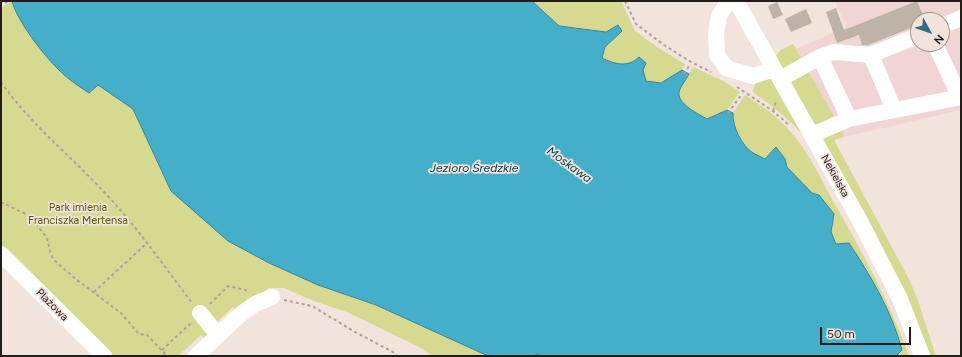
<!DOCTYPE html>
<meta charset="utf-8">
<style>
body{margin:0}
#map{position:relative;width:962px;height:357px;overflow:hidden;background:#f2e3dd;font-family:Figtree,sans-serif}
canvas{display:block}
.frame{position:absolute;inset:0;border:2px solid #221d1b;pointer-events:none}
.north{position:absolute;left:910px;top:12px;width:40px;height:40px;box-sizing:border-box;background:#f2e3dd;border:1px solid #9f948f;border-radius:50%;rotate:130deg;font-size:11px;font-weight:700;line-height:16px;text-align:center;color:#221d1b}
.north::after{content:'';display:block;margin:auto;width:14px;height:18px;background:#326c85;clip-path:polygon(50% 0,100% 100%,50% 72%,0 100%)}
.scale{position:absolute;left:820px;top:327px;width:91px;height:18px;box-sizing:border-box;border:2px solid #221d1b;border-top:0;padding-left:5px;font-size:12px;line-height:14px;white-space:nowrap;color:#221d1b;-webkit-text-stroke:3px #f2e3dd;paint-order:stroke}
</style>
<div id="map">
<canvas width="962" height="357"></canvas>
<div class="frame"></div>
<div class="north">N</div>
<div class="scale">50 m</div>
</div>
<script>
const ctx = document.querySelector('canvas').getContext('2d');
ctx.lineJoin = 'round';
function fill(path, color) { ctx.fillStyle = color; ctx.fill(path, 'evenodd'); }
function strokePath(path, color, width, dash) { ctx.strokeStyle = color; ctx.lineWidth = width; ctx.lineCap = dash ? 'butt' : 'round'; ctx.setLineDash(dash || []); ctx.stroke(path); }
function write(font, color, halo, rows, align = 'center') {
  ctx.font = font + ' Figtree,sans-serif'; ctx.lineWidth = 3.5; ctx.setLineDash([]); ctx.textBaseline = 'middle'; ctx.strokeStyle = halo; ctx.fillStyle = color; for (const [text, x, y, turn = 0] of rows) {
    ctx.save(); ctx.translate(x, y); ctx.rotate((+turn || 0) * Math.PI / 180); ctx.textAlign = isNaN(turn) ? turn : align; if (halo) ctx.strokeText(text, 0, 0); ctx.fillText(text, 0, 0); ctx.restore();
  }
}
fill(new Path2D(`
 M 835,1 L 961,1 L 961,110 L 844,137 L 796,49 L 846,27 ZM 918,20 L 942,20 L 942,44 L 918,44 Z`), '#f0d5d4');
fill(new Path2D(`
 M 12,1 L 28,34 L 49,59 L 68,78 L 98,85 L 133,109 L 171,191 L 269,263 L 318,285 L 376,305 L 488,356 L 433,356 L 419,347 L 347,312 L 314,301 L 284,288 L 269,288 L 238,312 L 233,307 L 215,324 L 207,340 L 201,335 L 178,356 L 112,356 L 1,246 L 1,8 Z
 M 532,1 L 621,1 L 635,31 L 660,49 L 685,64 L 682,70 L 661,83 L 646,81 L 643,70 L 635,62 C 623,66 613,63 601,58 L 605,47 L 622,31 L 607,32 L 559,26 Z
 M 793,44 L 803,61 L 782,70 L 776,56 L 781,50 Z
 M 693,67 L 725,82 L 740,92 L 727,110 L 707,119 C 676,101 672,100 693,67 Z
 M 808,71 L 834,116 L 820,124 L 812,124 L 790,84 L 794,78 Z
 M 772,76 L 808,142 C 793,121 773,107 753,92 L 756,80 Z
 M 745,95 C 760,105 776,115 788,129 C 807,149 820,177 833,201 C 862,251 889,301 909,356 L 896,356 L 902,350 L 889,315 L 866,267 L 836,244 L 831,232 L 834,214 L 819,195 L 812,193 L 787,166 L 785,159 L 776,147 L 765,159 L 752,153 L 742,142 L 732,121 L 733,113 Z
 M 841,128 L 844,137 L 834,140 L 909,279 L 917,298 L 936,356 L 927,356 L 822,138 Z`), '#d6d990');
const water = new Path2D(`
 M 12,1 L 532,1 L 559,26 L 606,32 L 618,25 L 622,31 L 605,47 L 602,58 C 614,64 628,68 639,57 L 646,63 L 643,70 L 646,81 L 661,83 L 682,70 L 689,74 C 686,80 679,88 679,94 C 679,105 699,114 707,119 L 727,110 L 733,113 C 732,126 742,146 753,153 C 757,155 761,157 765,159 L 776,147 L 785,159 L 787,167 L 812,193 L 819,195 L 834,214 L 831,232 L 836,244 L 849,243 C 871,276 892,312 902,350 L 896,356 L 542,356 L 536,354 L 536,356 L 488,356 L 376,305 L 318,285 L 269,263 L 228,241 L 171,191 L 133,109 L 98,85 L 89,93 C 82,88 75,84 69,79 C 50,64 18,24 12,1 Z`);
fill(water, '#45afca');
strokePath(water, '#3a8396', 1);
fill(new Path2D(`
 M 917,1 L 925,20 L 918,20 L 918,25 L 868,45 L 862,45 L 859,35 L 837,43 L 826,12 L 836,8 L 844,30 Z
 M 777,2 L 783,15 L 773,19 L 768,6 Z
 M 806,9 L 812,23 L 791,32 L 785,19 Z`), '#bdb3a9');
strokePath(new Path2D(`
 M 625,1 L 636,24 L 664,45 L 691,62 L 711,72
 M 5,3 L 8,1
 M 684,74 L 689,66
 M 1,82 C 30,124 71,156 105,193 C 137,227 164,266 192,303
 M 737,87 L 773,111 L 790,126
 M 773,111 L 776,101
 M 728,113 L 742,94
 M 1,204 L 3,203 L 30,216 L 47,238 L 51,255 L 55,261 L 77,280 L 121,313 L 139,334 L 147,335 L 167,356
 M 94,292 L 147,243
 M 284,300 L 312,306 L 355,332 L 393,352 L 397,356
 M 210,304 L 228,286 L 249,291
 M 162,350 L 191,323`), '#aca09b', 2, [3, 3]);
strokePath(new Path2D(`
 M 728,1 L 719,16 L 716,33 L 717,55 L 726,68 L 753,76 L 774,69
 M 736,1 L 860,221 L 900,299 L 922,356
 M 942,26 L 961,18
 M 935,44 L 960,97
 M 871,55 L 894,110
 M 820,57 L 849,119
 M 780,79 L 820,57 L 834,52 L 870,55 L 918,36
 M 812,135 L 849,119 L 961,97
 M 1,254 L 104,356
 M 200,313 L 218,335
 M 196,356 L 241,314 L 255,304 L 272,297`), '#fff', 16);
write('11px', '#221d1b', '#f2e3dd', [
 ["Nekielska",835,176,61],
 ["Plażowa",52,305,45]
]);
write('11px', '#585906', '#f2e3dd', [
 ["Park imienia",78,208],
 ["Franciszka Mertensa",78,221]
]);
write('italic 12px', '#014453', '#f2e3dd', [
 ["Moskawa",569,165,36],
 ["Jezioro Średzkie",474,168]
]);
</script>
